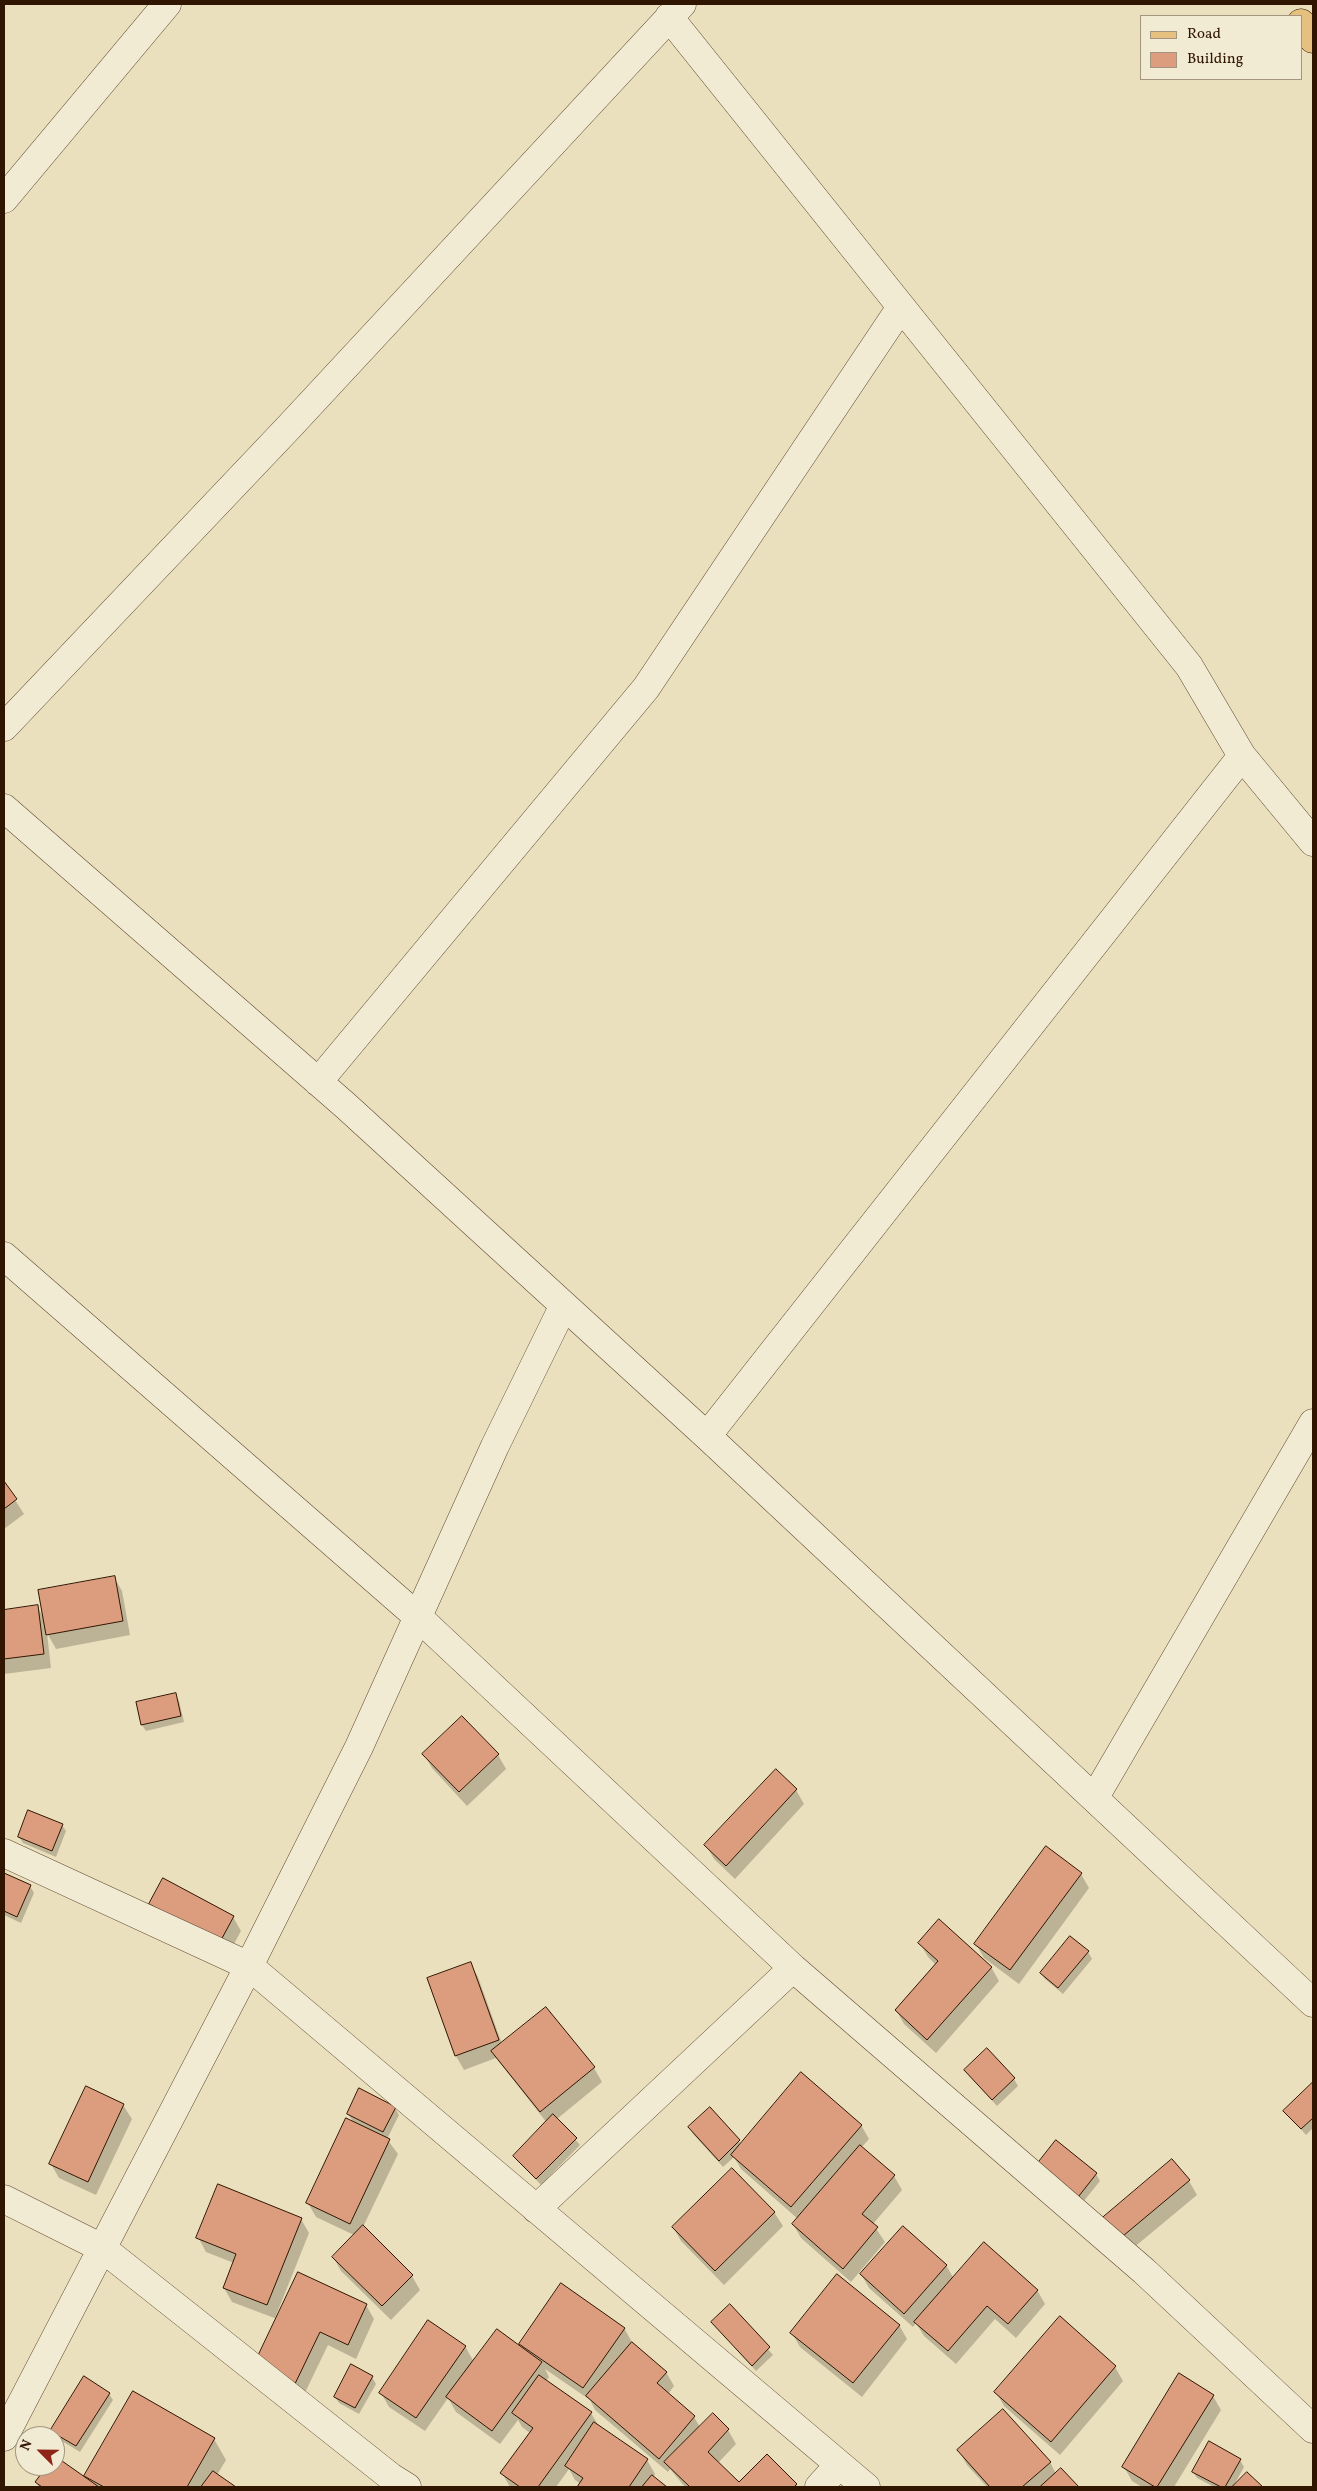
<!DOCTYPE html>
<style>
body{margin:0}
#map{position:relative;width:1317px;height:2491px;overflow:hidden;background:#ebe0bd;font-family:Vollkorn,serif}
canvas{display:block}
.frame{position:absolute;inset:0;border:5px solid #301501;pointer-events:none}
.legend{position:absolute;left:1140px;top:15px;width:162px;height:65px;box-sizing:border-box;background:#f2ebd4;border:1px solid #a49580;margin:0;padding:6px 9px;list-style:none;font-size:15px;color:#301501}
.legend li{display:flex;align-items:center;gap:10px;height:25px}
.legend b{width:25px;border:1px solid #a49580}
.north{position:absolute;left:15px;top:2426px;width:50px;height:50px;box-sizing:border-box;background:#f2ebd4;border:1px solid #a49580;border-radius:50%;rotate:293deg;font-size:14px;font-weight:700;line-height:20px;text-align:center;color:#301501}
.north::after{content:'';display:block;margin:auto;width:18px;height:22px;background:#8f2418;clip-path:polygon(50% 0,100% 100%,50% 72%,0 100%)}
</style>
<div id="map">
<canvas width="1317" height="2491"></canvas>
<div class="frame"></div>
<ul class="legend">
<li><b style="height:6px;background:#e6c07e"></b>Road</li>
<li><b style="height:14px;background:#dc9d7e"></b>Building</li>
</ul>
<div class="north">N</div>
</div>
<script>
const ctx = document.querySelector('canvas').getContext('2d');
ctx.lineJoin = 'round';
function fill(path, color) { ctx.fillStyle = color; ctx.fill(path, 'evenodd'); }
function strokePath(path, color, width, dash) { ctx.strokeStyle = color; ctx.lineWidth = width; ctx.lineCap = dash ? 'butt' : 'round'; ctx.setLineDash(dash || []); ctx.stroke(path); }
fill(new Path2D(`
 M 4,1483 L 24,1514 L 4,1529 Z
 M 114,1577 L 122,1591 L 130,1635 L 56,1649 L 47,1633 L 51,1668 L 4,1674 L 4,1611 L 37,1606 L 45,1620 Z
 M 175,1695 L 179,1701 L 184,1722 L 146,1731 L 142,1725 Z
 M 424,1754 L 498,1755 L 506,1769 L 467,1806 L 432,1768 Z
 M 796,1790 L 804,1804 L 735,1879 L 714,1859 L 706,1845 Z
 M 62,1825 L 66,1831 L 56,1857 L 23,1843 L 19,1837 Z
 M 4,1874 L 30,1886 L 34,1893 L 21,1923 L 4,1915 Z
 M 1081,1874 L 1089,1888 L 1019,1984 L 984,1958 L 976,1944 Z
 M 150,1904 L 233,1917 L 241,1931 L 228,1955 L 158,1918 Z
 M 920,1943 L 991,1967 L 999,1981 L 936,2053 L 904,2024 L 896,2010 L 936,1965 L 928,1957 Z
 M 1088,1952 L 1092,1959 L 1063,1994 L 1045,1979 L 1041,1973 Z
 M 470,1963 L 478,1977 L 502,2044 L 546,2009 L 594,2068 L 602,2082 L 557,2119 L 580,2145 L 541,2185 L 514,2156 L 547,2123 L 496,2058 L 464,2070 L 456,2056 L 428,1979 Z
 M 965,2071 L 1014,2079 L 1018,2086 L 997,2106 Z
 M 1313,2084 L 1313,2128 L 1306,2135 L 1285,2111 Z
 M 123,2105 L 132,2119 L 96,2195 L 59,2178 L 51,2164 Z
 M 395,2108 L 399,2115 L 387,2139 L 398,2154 L 363,2227 L 412,2276 L 420,2290 L 391,2320 L 341,2271 L 333,2257 L 354,2235 L 316,2217 L 308,2203 L 354,2123 L 348,2114 Z
 M 710,2109 L 741,2144 L 861,2125 L 869,2139 L 861,2148 L 894,2176 L 902,2190 L 873,2224 L 885,2242 L 851,2282 L 801,2238 L 793,2224 L 798,2219 L 741,2169 L 734,2157 L 723,2167 L 693,2134 L 689,2127 Z
 M 1057,2142 L 1096,2174 L 1100,2181 L 1079,2207 Z
 M 1172,2161 L 1189,2181 L 1197,2195 L 1120,2259 L 1104,2239 Z
 M 774,2212 L 783,2226 L 724,2285 L 681,2241 L 673,2227 Z
 M 301,2219 L 309,2233 L 275,2318 L 366,2305 L 374,2319 L 356,2359 L 328,2345 L 300,2403 L 277,2319 L 232,2302 L 224,2288 L 234,2263 L 206,2252 L 198,2237 Z
 M 946,2265 L 954,2279 L 1037,2290 L 1045,2304 L 1016,2338 L 995,2319 L 956,2364 L 924,2336 L 916,2323 L 913,2327 L 869,2288 L 861,2274 Z
 M 730,2306 L 773,2355 L 756,2371 L 713,2322 Z
 M 899,2325 L 907,2339 L 862,2397 L 800,2347 L 792,2333 Z
 M 624,2328 L 632,2342 L 666,2372 L 674,2386 L 668,2394 L 694,2417 L 700,2427 L 713,2414 L 728,2430 L 736,2444 L 718,2463 L 739,2484 L 796,2485 L 798,2487 L 685,2487 L 670,2469 L 668,2472 L 595,2410 L 590,2400 L 545,2369 L 549,2377 L 546,2381 L 591,2413 L 600,2428 L 647,2460 L 655,2474 L 653,2478 L 665,2487 L 579,2487 L 581,2484 L 575,2480 L 569,2469 L 556,2487 L 510,2487 L 502,2473 L 530,2433 L 522,2427 L 518,2420 L 500,2444 L 456,2412 L 448,2398 L 425,2431 L 389,2407 L 381,2393 L 465,2346 L 474,2362 L 525,2351 L 520,2344 Z
 M 1115,2367 L 1123,2381 L 1060,2455 L 1004,2406 L 996,2392 Z
 M 372,2377 L 376,2384 L 359,2414 L 339,2403 L 335,2397 Z
 M 109,2394 L 113,2400 L 80,2452 L 55,2437 L 51,2431 Z
 M 1213,2396 L 1221,2410 L 1174,2487 L 1142,2487 L 1132,2481 L 1124,2467 Z
 M 214,2439 L 226,2460 L 217,2475 L 234,2487 L 39,2487 L 36,2482 L 48,2466 L 55,2466 L 55,2458 L 89,2482 L 86,2476 Z
 M 959,2451 L 1050,2462 L 1056,2474 L 1061,2470 L 1077,2487 L 987,2487 L 967,2465 Z
 M 1240,2460 L 1244,2467 L 1233,2487 L 1214,2487 L 1197,2478 L 1193,2472 Z`), '#0003');
const building = new Path2D(`
 M 4,1481 L 17,1499 L 4,1509 Z
 M 115,1576 L 123,1621 L 46,1635 L 38,1590 Z
 M 38,1605 L 44,1654 L 4,1659 L 4,1610 Z
 M 176,1693 L 181,1716 L 141,1725 L 136,1702 Z
 M 462,1716 L 499,1754 L 459,1792 L 422,1754 Z
 M 776,1769 L 797,1789 L 726,1866 L 704,1845 Z
 M 28,1810 L 63,1824 L 52,1851 L 18,1837 Z
 M 1046,1846 L 1082,1873 L 1010,1970 L 974,1944 Z
 M 4,1873 L 31,1885 L 17,1917 L 4,1911 Z
 M 163,1878 L 234,1916 L 220,1942 L 149,1904 Z
 M 939,1919 L 992,1967 L 927,2040 L 895,2010 L 938,1961 L 918,1943 Z
 M 1070,1936 L 1089,1951 L 1058,1988 L 1040,1973 Z
 M 471,1962 L 499,2040 L 455,2056 L 427,1978 Z
 M 546,2007 L 595,2067 L 540,2112 L 491,2051 Z
 M 987,2048 L 1015,2078 L 992,2100 L 964,2070 Z
 M 801,2072 L 862,2125 L 791,2207 L 731,2155 Z
 M 1313,2082 L 1313,2118 L 1301,2129 L 1283,2111 Z
 M 86,2086 L 124,2104 L 88,2182 L 49,2164 Z
 M 359,2088 L 396,2107 L 383,2132 L 347,2114 Z
 M 710,2107 L 740,2140 L 719,2161 L 688,2127 Z
 M 553,2114 L 577,2138 L 536,2179 L 513,2156 Z
 M 346,2118 L 390,2139 L 350,2224 L 306,2203 Z
 M 1056,2140 L 1097,2173 L 1075,2201 L 1034,2168 Z
 M 860,2145 L 895,2175 L 862,2214 L 878,2227 L 843,2269 L 792,2224 Z
 M 1172,2159 L 1190,2180 L 1111,2246 L 1094,2225 Z
 M 732,2168 L 775,2212 L 715,2271 L 672,2227 Z
 M 218,2184 L 302,2218 L 267,2305 L 223,2288 L 236,2254 L 196,2238 Z
 M 363,2225 L 413,2275 L 382,2306 L 332,2257 Z
 M 903,2226 L 947,2265 L 904,2314 L 860,2274 Z
 M 984,2242 L 1038,2290 L 1008,2324 L 987,2306 L 948,2351 L 914,2322 Z
 M 298,2272 L 367,2304 L 348,2345 L 320,2332 L 292,2390 L 251,2371 Z
 M 837,2274 L 900,2325 L 853,2383 L 790,2333 Z
 M 561,2283 L 625,2328 L 583,2388 L 519,2344 Z
 M 730,2304 L 770,2347 L 752,2366 L 711,2322 Z
 M 1060,2316 L 1116,2366 L 1051,2442 L 994,2392 Z
 M 428,2320 L 466,2346 L 416,2418 L 379,2393 Z
 M 497,2329 L 542,2362 L 492,2431 L 446,2397 Z
 M 632,2342 L 667,2372 L 657,2383 L 695,2416 L 659,2459 L 586,2396 Z
 M 351,2364 L 373,2376 L 355,2408 L 334,2397 Z
 M 1179,2373 L 1214,2395 L 1157,2487 L 1155,2487 L 1122,2467 Z
 M 539,2375 L 592,2412 L 538,2487 L 520,2487 L 500,2473 L 533,2428 L 512,2413 Z
 M 84,2376 L 110,2393 L 76,2446 L 50,2431 Z
 M 133,2391 L 215,2438 L 187,2487 L 104,2487 L 84,2476 Z
 M 1003,2409 L 1051,2462 L 1022,2487 L 990,2487 L 957,2450 Z
 M 713,2413 L 729,2429 L 708,2452 L 739,2482 L 767,2454 L 797,2484 L 794,2487 L 690,2487 L 664,2462 Z
 M 594,2422 L 648,2459 L 629,2487 L 577,2487 L 583,2478 L 565,2466 Z
 M 1209,2441 L 1241,2459 L 1225,2487 L 1221,2487 L 1192,2472 Z
 M 55,2456 L 99,2487 L 42,2487 L 35,2482 L 47,2466 L 55,2466 Z
 M 1061,2468 L 1079,2487 L 1040,2487 Z
 M 213,2471 L 236,2487 L 201,2487 Z
 M 1247,2472 L 1263,2487 L 1232,2487 Z
 M 652,2475 L 667,2487 L 642,2487 Z`);
fill(building, '#dc9d7e');
strokePath(building, '#301501', 1);
const minor = new Path2D(`
 M 669,17 L 1189,666 L 1242,756 L 1313,842
 M 4,199 L 167,4
 M 4,727 L 289,427 L 682,4
 M 4,808 L 346,1106 L 707,1436 L 1313,2003
 M 318,1082 L 646,688 L 901,307
 M 4,1256 L 418,1617 L 793,1968 L 1144,2271 L 1313,2429
 M 707,1436 L 1242,756
 M 1095,1797 L 1313,1423
 M 4,1853 L 249,1966 L 866,2487
 M 4,2199 L 102,2248 L 391,2477 L 407,2487
 M 536,2209 L 793,1968
 M 4,2437 L 249,1966 L 359,1747 L 495,1446 L 563,1307
 M 819,2487 L 839,2465`);
const major = new Path2D(`
 M 1301,23 L 1313,39`);
strokePath(minor, '#5f4830', 29);
strokePath(major, '#301501', 29);
strokePath(minor, '#f2ebd4', 28);
strokePath(major, '#e6c07e', 28);
</script>
